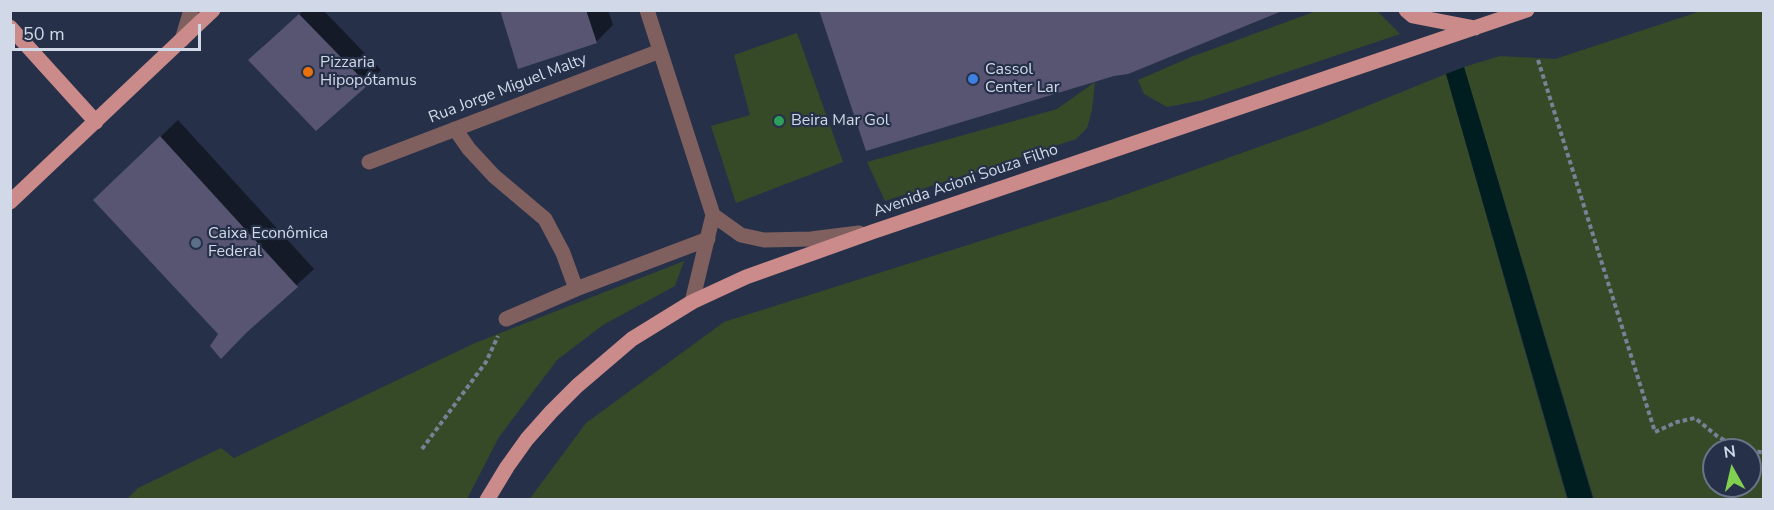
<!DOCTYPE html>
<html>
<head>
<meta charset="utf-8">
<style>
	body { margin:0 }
	#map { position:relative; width:1774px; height:510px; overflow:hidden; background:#263149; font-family:"Nunito Sans",sans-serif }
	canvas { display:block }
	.frame { position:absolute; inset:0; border:12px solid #d1d8e7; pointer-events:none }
	.north { position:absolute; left:1702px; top:438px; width:60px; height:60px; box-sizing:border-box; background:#263149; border:2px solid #6a7488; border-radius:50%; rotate:352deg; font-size:16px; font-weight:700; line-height:24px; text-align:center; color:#d1d8e7 }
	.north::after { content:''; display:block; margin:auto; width:21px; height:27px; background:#82d04f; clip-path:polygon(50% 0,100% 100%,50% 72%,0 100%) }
	.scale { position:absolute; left:12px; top:24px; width:189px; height:27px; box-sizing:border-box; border:3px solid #d1d8e7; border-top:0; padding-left:8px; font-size:18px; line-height:21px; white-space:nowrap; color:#d1d8e7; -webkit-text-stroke:4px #263149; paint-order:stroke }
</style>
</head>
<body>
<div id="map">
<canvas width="1774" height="510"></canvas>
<div class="frame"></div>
<div class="north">N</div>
<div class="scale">50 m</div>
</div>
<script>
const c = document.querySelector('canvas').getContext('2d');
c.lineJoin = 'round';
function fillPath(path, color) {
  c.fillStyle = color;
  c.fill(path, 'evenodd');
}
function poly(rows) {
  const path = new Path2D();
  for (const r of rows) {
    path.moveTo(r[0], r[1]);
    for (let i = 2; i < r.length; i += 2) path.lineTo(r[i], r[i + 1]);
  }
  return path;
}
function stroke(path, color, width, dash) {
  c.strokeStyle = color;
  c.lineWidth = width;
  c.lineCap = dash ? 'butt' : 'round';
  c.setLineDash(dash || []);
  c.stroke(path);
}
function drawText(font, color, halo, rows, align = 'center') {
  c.font = font + ' "Nunito Sans",sans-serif';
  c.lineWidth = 4.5;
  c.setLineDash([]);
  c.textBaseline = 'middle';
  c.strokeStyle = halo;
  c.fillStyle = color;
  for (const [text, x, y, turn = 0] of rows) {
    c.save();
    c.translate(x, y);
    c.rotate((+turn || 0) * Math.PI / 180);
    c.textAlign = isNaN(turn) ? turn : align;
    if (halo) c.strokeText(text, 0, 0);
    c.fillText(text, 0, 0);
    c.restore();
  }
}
const green = poly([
	[1319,10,1377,11,1400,34,1203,100,1167,107,1144,94,1138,80,1191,57],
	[1701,11,1763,11,1763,499,1594,499,1464,67,1500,56,1555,59],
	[1714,450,1750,450,1750,486,1714,486],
	[797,33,843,162,736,203,711,126,750,115,734,55],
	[1446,74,1567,499,529,500,586,423,724,322,1110,200,1320,125],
	[1095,82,1092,110,1087,128,1076,139,885,201,867,162,1057,109],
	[684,261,675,286,603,325,557,360,499,437,467,499,127,499,138,488,221,448,234,458,475,343]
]);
const water = poly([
	[1464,67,1587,479,1593,499,1568,499,1446,74]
]);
const shadow = poly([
	[304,10,323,10,381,70,316,129,263,46],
	[502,10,608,10,613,25,596,42],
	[178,120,314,269,251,327,220,334,112,183]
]);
const building = poly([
	[500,10,586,10,597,43,518,69],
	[819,10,1282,10,1282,11,1128,74,1114,76,866,151],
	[299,14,368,85,316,131,248,60],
	[160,136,298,287,246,333,221,359,210,346,218,334,93,200]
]);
const path = poly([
	[1538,60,1655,432,1677,422,1695,418,1717,436,1738,448,1749,450],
	[422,449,486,362,498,336],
	[1750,450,1764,453]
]);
const minor = poly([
	[647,10,713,215,692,302],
	[182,40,191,10],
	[455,129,469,149,494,176,545,219,563,253,576,289],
	[369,162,660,51],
	[713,215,741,235,764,240,811,239,859,233],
	[506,319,576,289,708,239]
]);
const major = poly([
	[1406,10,1413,16,1475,28],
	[10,27,96,122],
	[10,202,213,10],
	[487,500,507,467,527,439,551,412,577,386,632,339,692,302,746,277,872,232,1527,10]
]);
const markers = [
	[308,72,6,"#e8710a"],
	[973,79,6,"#3f7fe0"],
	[779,121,6,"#2e9e5b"],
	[196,243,6,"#5c6f8a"]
];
const poiNames = [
	["Pizzaria",320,63],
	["Hipopótamus",320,81],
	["Cassol",985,70],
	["Center Lar",985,88],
	["Beira Mar Gol",791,121],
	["Caixa Econômica",208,234],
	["Federal",208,252]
];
const streetNames = [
	["Rua Jorge Miguel Malty",508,89,-21],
	["Avenida Acioni Souza Filho",966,181,-19]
];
fillPath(green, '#364a27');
fillPath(water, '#001e1f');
fillPath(shadow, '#0007');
fillPath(building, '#585572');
stroke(path, '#788195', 4, [4.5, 3]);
stroke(minor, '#805f5f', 15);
stroke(major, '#cc8b8b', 15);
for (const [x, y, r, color] of markers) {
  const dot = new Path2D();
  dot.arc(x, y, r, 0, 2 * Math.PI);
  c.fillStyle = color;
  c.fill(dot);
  stroke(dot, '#263149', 2);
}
drawText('16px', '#d1d8e7', '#263149', poiNames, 'left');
drawText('16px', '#d1d8e7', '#263149', streetNames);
</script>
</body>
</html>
